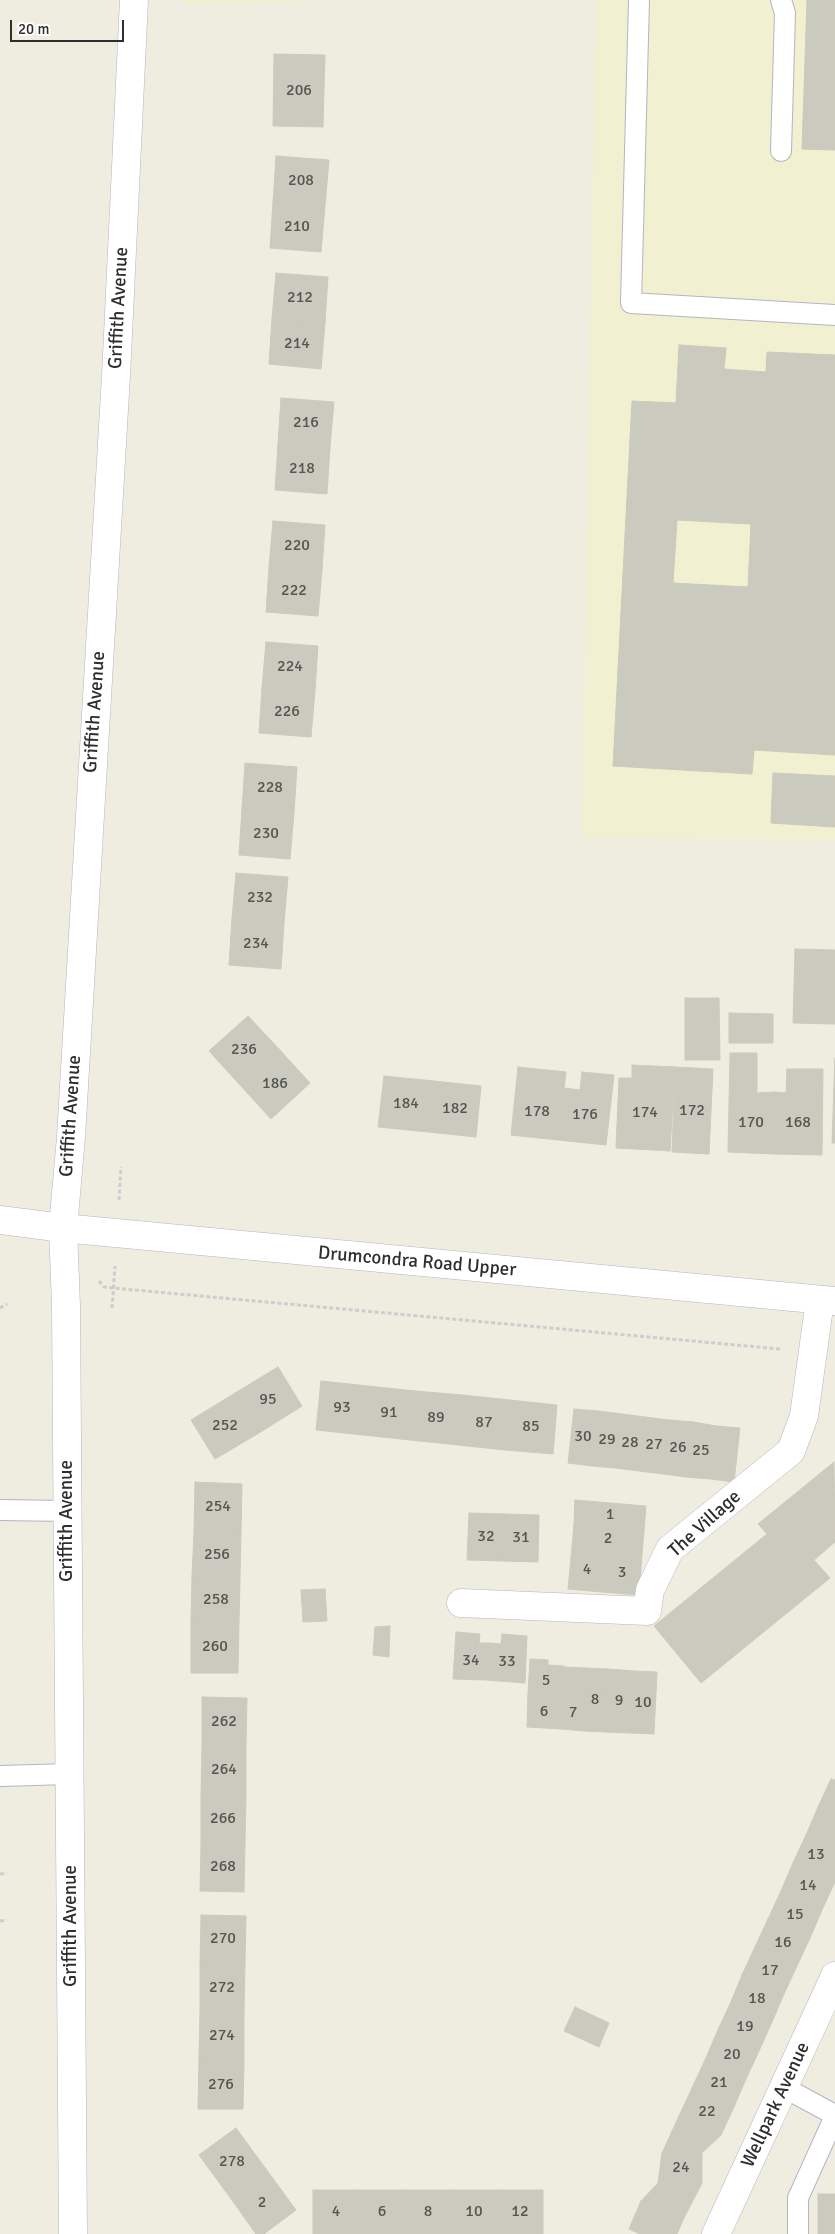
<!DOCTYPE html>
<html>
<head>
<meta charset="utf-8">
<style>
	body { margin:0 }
	#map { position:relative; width:835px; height:2234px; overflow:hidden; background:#efede0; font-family:Signika,sans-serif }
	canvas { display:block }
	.scale { position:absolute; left:10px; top:20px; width:114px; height:22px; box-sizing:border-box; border:2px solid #2e2e2e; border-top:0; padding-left:6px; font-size:15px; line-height:18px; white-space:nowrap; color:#2e2e2e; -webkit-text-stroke:4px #fff; paint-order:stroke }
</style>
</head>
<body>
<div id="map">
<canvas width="835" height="2234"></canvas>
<div class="scale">20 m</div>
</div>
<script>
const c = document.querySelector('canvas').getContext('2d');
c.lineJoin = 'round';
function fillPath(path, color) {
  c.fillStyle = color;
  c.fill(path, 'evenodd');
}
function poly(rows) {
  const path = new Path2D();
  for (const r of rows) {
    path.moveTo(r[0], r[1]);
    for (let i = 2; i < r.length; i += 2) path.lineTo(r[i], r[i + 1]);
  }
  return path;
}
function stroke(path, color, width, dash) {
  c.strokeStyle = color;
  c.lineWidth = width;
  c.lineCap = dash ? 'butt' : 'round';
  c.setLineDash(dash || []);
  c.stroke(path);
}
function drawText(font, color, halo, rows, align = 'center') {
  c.font = font + ' Signika,sans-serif';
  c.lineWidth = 4.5;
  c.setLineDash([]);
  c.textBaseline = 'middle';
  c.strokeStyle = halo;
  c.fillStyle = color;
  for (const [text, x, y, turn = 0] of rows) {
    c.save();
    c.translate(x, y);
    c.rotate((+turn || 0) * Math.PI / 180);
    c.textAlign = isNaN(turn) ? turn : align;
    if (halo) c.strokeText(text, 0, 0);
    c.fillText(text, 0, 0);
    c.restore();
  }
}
const education = poly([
	[183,0,335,0,183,4],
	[596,0,835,0,835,840,582,838]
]);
const building = poly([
	[807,0,835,0,835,150,802,149,807,0],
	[274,54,325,55,323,127,273,126,274,54],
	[276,156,329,160,325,206,273,202,276,156],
	[273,202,325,206,321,252,270,248,273,202],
	[276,273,328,277,325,323,272,319,276,273],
	[272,319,325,323,321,369,269,364,272,319],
	[679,345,726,348,724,369,766,372,767,352,835,355,835,755,754,750,752,774,613,766,632,401,676,403,679,345],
	[677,520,751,524,748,587,673,583,677,520],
	[281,398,334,402,330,448,278,444,281,398],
	[278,444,330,448,327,494,275,490,278,444],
	[273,521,325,525,322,570,269,567,273,521],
	[269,567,322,570,318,616,266,612,269,567],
	[266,642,318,646,315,691,262,688,266,642],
	[262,688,315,691,311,737,259,733,262,688],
	[245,763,297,767,294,813,242,809,245,763],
	[773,773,835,776,835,827,771,823,773,773],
	[242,809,294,813,290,859,239,855,242,809],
	[236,873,288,877,284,923,232,919,236,873],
	[232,919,284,923,281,969,229,965,232,919],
	[795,949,835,950,835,1024,793,1023,795,949],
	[685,998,719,998,720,1060,685,1060,685,998],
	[729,1013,773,1014,773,1043,729,1043,729,1013],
	[248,1016,279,1049,240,1085,209,1051,248,1016],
	[279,1049,310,1083,271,1119,240,1085,279,1049],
	[730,1053,757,1053,757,1093,774,1092,774,1154,728,1152,730,1053],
	[835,1058,835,1143,832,1143,835,1058],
	[632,1065,675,1067,670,1151,616,1148,619,1078,632,1078,632,1065],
	[518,1067,566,1072,558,1140,511,1135,518,1067],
	[675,1067,713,1069,709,1154,672,1152,675,1067],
	[787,1069,823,1069,822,1155,774,1154,774,1092,786,1093,787,1069],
	[582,1072,614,1075,606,1145,558,1140,564,1088,580,1090,582,1072],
	[384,1076,434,1081,428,1132,378,1127,384,1076],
	[434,1081,481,1086,476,1137,428,1132,434,1081],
	[278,1367,302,1406,259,1433,235,1393,278,1367],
	[321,1381,368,1386,363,1435,316,1430,321,1381],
	[368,1386,415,1391,410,1440,363,1435,368,1386],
	[415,1391,463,1395,458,1445,410,1440,415,1391],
	[235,1393,259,1433,215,1459,191,1420,235,1393],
	[463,1395,510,1400,505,1450,458,1445,463,1395],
	[510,1400,557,1405,553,1454,505,1450,510,1400],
	[574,1409,598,1411,592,1466,568,1463,574,1409],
	[598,1411,622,1414,615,1468,592,1466,598,1411],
	[622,1414,645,1417,639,1471,615,1468,622,1414],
	[645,1417,669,1420,663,1474,639,1471,645,1417],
	[669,1420,693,1422,686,1477,663,1474,669,1420],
	[693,1422,716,1426,710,1479,686,1477,693,1422],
	[716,1426,740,1428,734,1482,710,1479,716,1426],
	[834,1462,835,1542,814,1560,830,1578,701,1683,654,1626,767,1534,758,1524,834,1462],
	[195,1482,242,1484,241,1532,194,1531,195,1482],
	[575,1500,646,1506,644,1531,574,1524,575,1500],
	[469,1513,504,1514,503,1561,467,1560,469,1513],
	[504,1514,539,1515,538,1562,503,1561,504,1514],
	[574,1524,644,1531,642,1554,572,1547,574,1524],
	[194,1531,241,1532,240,1578,192,1577,194,1531],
	[572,1547,606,1551,602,1592,568,1589,572,1547],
	[606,1551,642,1554,639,1595,602,1592,606,1551],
	[192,1577,240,1578,239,1622,191,1621,192,1577],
	[325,1589,327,1621,303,1622,301,1590,325,1589],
	[191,1621,239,1622,238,1673,191,1673,191,1621],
	[390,1626,389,1657,373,1655,375,1627,390,1626],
	[456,1632,480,1634,479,1643,490,1643,486,1680,453,1679,456,1632],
	[502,1634,527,1636,525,1683,486,1680,490,1643,501,1644,502,1634],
	[530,1659,548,1660,548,1665,564,1666,562,1696,528,1694,530,1659],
	[564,1667,586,1668,583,1731,561,1729,564,1667],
	[586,1668,608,1669,605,1732,583,1731,586,1668],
	[608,1669,633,1671,630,1733,605,1732,608,1669],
	[633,1671,657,1672,654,1734,630,1733,633,1671],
	[528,1694,562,1696,561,1729,527,1727,528,1694],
	[202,1697,247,1698,246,1746,202,1746,202,1697],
	[202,1746,246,1746,246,1795,201,1794,202,1746],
	[831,1779,835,1780,835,1814,818,1807,831,1779],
	[201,1794,246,1795,245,1843,201,1843,201,1794],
	[818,1807,835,1814,835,1848,806,1835,818,1807],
	[806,1835,835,1848,835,1882,793,1863,806,1835],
	[201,1843,245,1843,244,1892,200,1891,201,1843],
	[793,1863,835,1882,822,1910,781,1891,793,1863],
	[781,1891,822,1910,810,1938,768,1919,781,1891],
	[201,1915,246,1916,245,1964,200,1963,201,1915],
	[768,1919,810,1938,797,1966,755,1947,768,1919],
	[755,1947,797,1966,784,1994,742,1975,755,1947],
	[200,1963,245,1964,244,2012,200,2012,200,1963],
	[742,1975,784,1994,772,2022,730,2004,742,1975],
	[730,2004,772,2022,759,2051,717,2032,730,2004],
	[575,2007,609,2023,599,2047,564,2031,575,2007],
	[200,2012,244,2012,244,2061,199,2060,200,2012],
	[717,2032,759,2051,746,2079,705,2060,717,2032],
	[199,2060,244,2061,243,2109,198,2109,199,2060],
	[705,2060,746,2079,734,2107,692,2088,705,2060],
	[692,2088,734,2107,721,2135,679,2116,692,2088],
	[679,2116,721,2135,702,2153,662,2153,679,2116],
	[236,2128,266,2169,229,2196,199,2155,236,2128],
	[662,2153,702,2153,702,2183,658,2183,662,2153],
	[266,2169,296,2210,264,2234,256,2234,229,2196,266,2169],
	[658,2183,702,2183,683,2220,641,2201,658,2183],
	[313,2190,359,2190,359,2234,313,2234,313,2190],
	[359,2190,405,2190,405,2234,359,2234,359,2190],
	[405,2190,451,2190,451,2234,405,2234,405,2190],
	[451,2190,497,2190,497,2234,451,2234,451,2190],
	[497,2190,543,2190,543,2234,497,2234,497,2190],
	[818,2194,835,2194,835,2234,818,2234,818,2194],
	[641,2201,683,2220,677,2234,640,2234,629,2229,641,2201]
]);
const path = poly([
	[119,1200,121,1167],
	[99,1281,104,1287,124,1289,780,1349],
	[0,1308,7,1304],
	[112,1308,115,1266],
	[0,1874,7,1873],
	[0,1921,7,1920]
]);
const lane = poly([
	[639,0,631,303,835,315],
	[781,0,785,13,781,151],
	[0,1510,67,1511],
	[0,1776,69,1774],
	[785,2088,835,2115],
	[798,2234,798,2198,835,2116]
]);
const street = poly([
	[461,1603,647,1611,650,1590,670,1549,791,1451,804,1416,820,1300],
	[716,2234,835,1976]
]);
const secondary = poly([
	[0,1220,63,1228,835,1301],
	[73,2234,66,1306,63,1228,71,1137,116,376,134,0]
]);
const numberNames = [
	["206",299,91],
	["208",301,181],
	["210",297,227],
	["212",300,298],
	["214",297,344],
	["216",306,423],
	["218",302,469],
	["220",297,546],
	["222",294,591],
	["224",290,667],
	["226",287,712],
	["228",270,788],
	["230",266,834],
	["232",260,898],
	["234",256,944],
	["236",244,1050],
	["186",275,1084],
	["184",406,1104],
	["182",455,1109],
	["172",692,1111],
	["178",537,1112],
	["174",645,1113],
	["176",585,1115],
	["170",751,1123],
	["168",798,1123],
	["95",268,1400],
	["93",342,1408],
	["91",389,1413],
	["89",436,1418],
	["87",484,1423],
	["252",225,1426],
	["85",531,1427],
	["30",583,1437],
	["29",607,1440],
	["28",630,1443],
	["27",654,1445],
	["26",678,1448],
	["25",701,1451],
	["254",218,1507],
	["1",610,1515],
	["32",486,1537],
	["31",521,1538],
	["2",608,1539],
	["256",217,1555],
	["4",587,1570],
	["3",622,1573],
	["258",216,1600],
	["260",215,1647],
	["34",471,1661],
	["33",507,1662],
	["5",546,1681],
	["8",595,1700],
	["9",619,1701],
	["10",643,1703],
	["6",544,1712],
	["7",573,1713],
	["262",224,1722],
	["264",224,1770],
	["266",223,1819],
	["13",816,1855],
	["268",223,1867],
	["14",808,1886],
	["15",795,1915],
	["270",223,1939],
	["16",783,1943],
	["17",770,1971],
	["272",222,1988],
	["18",757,1999],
	["19",745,2027],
	["274",222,2036],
	["20",732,2055],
	["21",719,2083],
	["276",221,2085],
	["22",707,2112],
	["278",232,2162],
	["24",681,2168],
	["2",262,2203],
	["4",336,2212],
	["6",382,2212],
	["8",428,2212],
	["10",474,2212],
	["12",520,2212]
];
const streetNames = [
	["Griffith Avenue",119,308,-87],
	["Griffith Avenue",95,712,-86],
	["Griffith Avenue",71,1116,-86],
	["Drumcondra Road Upper",417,1262,5],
	["Griffith Avenue",67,1521,-90],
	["The Village",705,1524,-42],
	["Griffith Avenue",71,1926,-90],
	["Wellpark Avenue",776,2105,-65]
];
fillPath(education, '#f1f0d0');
fillPath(building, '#cbcabe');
stroke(building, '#cccab9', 1);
stroke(lane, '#b5b4c1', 22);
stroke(street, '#b5b4c1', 29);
stroke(secondary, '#b5b4c1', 29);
stroke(path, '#cdcdcd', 3, [4, 2.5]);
stroke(lane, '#fff', 20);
stroke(street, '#fff', 28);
stroke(secondary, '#fff', 28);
drawText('16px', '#555552', null, numberNames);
drawText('19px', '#2e2e2e', '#fff', streetNames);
</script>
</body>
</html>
